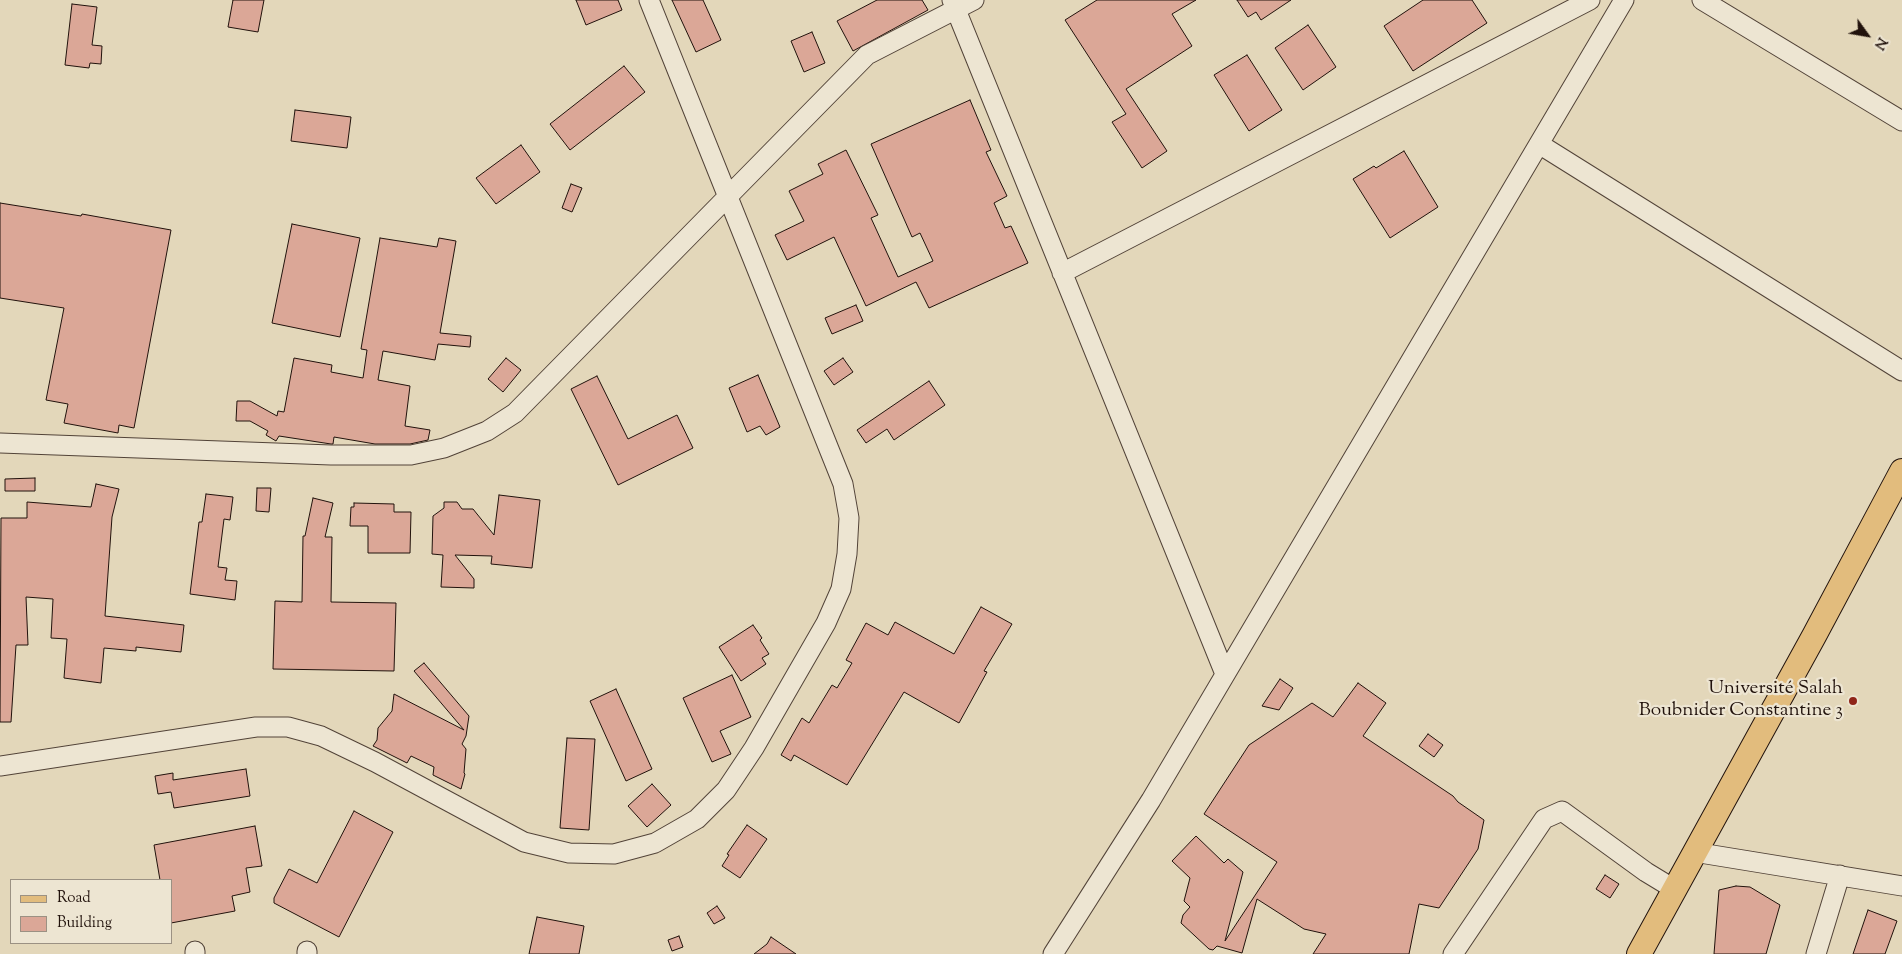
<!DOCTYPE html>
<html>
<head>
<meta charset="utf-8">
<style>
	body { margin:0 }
	#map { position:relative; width:1902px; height:954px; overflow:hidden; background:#e3d7ba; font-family:"Sorts Mill Goudy",serif }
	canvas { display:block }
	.legend { position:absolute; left:10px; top:879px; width:162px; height:65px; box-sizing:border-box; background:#ede5d2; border:1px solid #9b9183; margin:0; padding:6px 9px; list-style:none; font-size:15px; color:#21120c }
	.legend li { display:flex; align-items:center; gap:10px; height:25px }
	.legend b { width:25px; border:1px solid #9b9183 }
	.north { position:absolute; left:1842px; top:10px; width:50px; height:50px; -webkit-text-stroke:4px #ede5d2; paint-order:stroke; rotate:122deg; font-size:14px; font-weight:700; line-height:20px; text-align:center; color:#21120c }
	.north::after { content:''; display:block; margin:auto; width:18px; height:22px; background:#21120c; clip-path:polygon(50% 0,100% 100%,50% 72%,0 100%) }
</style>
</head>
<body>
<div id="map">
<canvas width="1902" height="954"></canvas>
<ul class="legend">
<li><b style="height:6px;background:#e2bc7d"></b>Road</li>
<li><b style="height:14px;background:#dba797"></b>Building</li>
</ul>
<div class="north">N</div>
</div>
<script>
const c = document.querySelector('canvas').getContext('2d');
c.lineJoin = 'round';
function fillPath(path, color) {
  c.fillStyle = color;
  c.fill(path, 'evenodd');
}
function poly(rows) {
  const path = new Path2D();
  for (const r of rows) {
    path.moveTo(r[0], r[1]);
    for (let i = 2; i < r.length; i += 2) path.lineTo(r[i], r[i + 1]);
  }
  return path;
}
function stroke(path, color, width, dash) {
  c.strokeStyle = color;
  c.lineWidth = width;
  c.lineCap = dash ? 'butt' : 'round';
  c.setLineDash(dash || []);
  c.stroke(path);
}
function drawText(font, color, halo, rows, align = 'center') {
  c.font = font + ' "Sorts Mill Goudy",serif';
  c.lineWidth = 4.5;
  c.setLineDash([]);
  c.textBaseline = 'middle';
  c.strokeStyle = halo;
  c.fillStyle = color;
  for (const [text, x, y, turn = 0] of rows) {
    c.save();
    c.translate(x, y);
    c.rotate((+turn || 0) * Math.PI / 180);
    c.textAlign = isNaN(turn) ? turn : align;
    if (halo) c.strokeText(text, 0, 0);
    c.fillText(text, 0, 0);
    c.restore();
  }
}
const building = poly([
	[233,0,264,0,258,32,228,27,233,0],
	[576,0,618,0,622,10,586,25,576,0],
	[672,0,703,0,721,40,696,52,672,0],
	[877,0,922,0,928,10,853,51,837,21,877,0],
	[1097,0,1196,0,1172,14,1192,46,1126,89,1167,151,1142,168,1112,122,1126,114,1065,20,1097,0],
	[1237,0,1291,0,1261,20,1256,12,1248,17,1237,0],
	[1423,0,1472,0,1487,23,1413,71,1384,26,1423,0],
	[72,4,97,7,92,45,102,46,101,64,90,63,89,68,65,65,72,4],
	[1308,25,1336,67,1303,90,1275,48,1308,25],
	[812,32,825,63,804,72,791,41,812,32],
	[1247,55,1282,110,1249,131,1214,75,1247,55],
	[624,66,645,92,570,150,550,124,624,66],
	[970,100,991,150,986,152,1007,196,994,203,1005,228,1011,226,1028,263,929,308,916,282,866,306,834,237,787,260,775,235,804,221,789,191,823,174,818,164,846,150,878,215,871,218,898,277,933,261,920,233,912,237,871,144,970,100],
	[295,110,351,117,347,148,291,141,295,110],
	[521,145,540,172,496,204,476,178,521,145],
	[1404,151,1438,207,1390,238,1353,179,1374,166,1376,168,1404,151],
	[571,184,582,188,572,212,562,208,571,184],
	[0,203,81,216,82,214,171,230,134,428,119,425,118,433,64,423,68,404,46,400,64,308,0,298,0,203],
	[292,224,360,238,340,337,272,323,292,224],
	[380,238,437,247,439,238,456,241,440,333,471,336,470,347,438,344,435,360,383,351,378,380,410,386,405,426,430,430,428,440,410,444,375,444,334,437,333,444,331,444,279,436,276,441,266,435,268,431,250,421,236,421,237,401,250,401,277,416,278,411,284,412,294,358,332,365,331,372,363,378,367,350,361,349,380,238],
	[856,305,863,321,832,334,825,318,856,305],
	[506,358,521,370,503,392,488,379,506,358],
	[843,358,853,372,834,385,824,371,843,358],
	[758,375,780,427,766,435,760,426,747,432,729,388,758,375],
	[597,376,628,439,677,415,693,448,618,485,571,389,597,376],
	[929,381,945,405,894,440,887,429,866,443,857,430,929,381],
	[35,478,35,491,5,491,5,479,35,478],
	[96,484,119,489,112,517,105,616,184,625,181,652,136,647,136,651,104,648,101,683,64,678,67,639,51,638,53,599,26,597,28,645,16,645,11,722,0,722,1,518,27,518,27,502,91,507,96,484],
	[257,488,271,488,269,512,256,511,257,488],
	[206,494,233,497,230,520,224,519,218,567,227,568,225,580,237,581,235,600,190,594,199,522,202,522,206,494],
	[499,495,540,500,532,568,491,564,492,556,455,555,474,579,474,588,441,587,443,555,432,554,433,516,444,508,444,502,457,502,462,509,473,509,494,535,499,495],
	[313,498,333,503,325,537,332,537,331,602,396,603,394,671,273,669,275,601,302,602,303,536,305,536,313,498],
	[354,503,394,504,394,512,411,512,410,553,368,553,368,526,350,526,351,507,354,507,354,503],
	[981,607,1012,624,984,671,987,672,959,723,904,692,847,785,794,755,791,761,781,755,802,718,809,723,832,685,837,688,852,663,846,660,866,623,888,635,895,622,954,654,981,607],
	[753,625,762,638,760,640,769,654,762,658,766,664,741,681,719,647,753,625],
	[424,663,469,716,466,736,462,744,466,749,464,773,465,774,461,789,433,775,434,767,411,756,407,763,373,746,377,740,378,728,392,711,394,694,464,730,414,671,424,663],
	[732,675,751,717,720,731,731,754,712,762,683,698,732,675],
	[1280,679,1293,688,1279,710,1262,706,1280,679],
	[1358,683,1386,703,1363,736,1453,796,1458,802,1484,820,1478,849,1439,908,1419,904,1409,954,1313,954,1326,934,1304,929,1257,899,1242,953,1217,946,1213,950,1209,949,1181,923,1183,915,1190,907,1184,901,1190,878,1172,861,1196,836,1224,863,1228,859,1243,872,1225,941,1277,862,1204,814,1249,745,1312,703,1333,717,1358,683],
	[616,689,652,769,626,781,590,701,616,689],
	[1428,734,1443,745,1434,757,1419,746,1428,734],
	[567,738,595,739,589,830,560,828,567,738],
	[246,769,250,796,174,808,171,792,158,794,155,776,173,773,173,780,246,769],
	[652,784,671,805,647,827,628,806,652,784],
	[354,811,393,832,339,937,274,903,274,898,289,869,317,883,354,811],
	[747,825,767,839,740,878,722,866,729,855,727,854,747,825],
	[255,826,262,866,246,868,250,892,232,896,235,911,171,923,171,880,160,880,154,845,255,826],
	[1605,875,1619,884,1610,898,1596,889,1605,875],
	[1736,886,1750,887,1780,905,1766,954,1714,954,1719,890,1736,886],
	[717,906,725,918,714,924,707,913,717,906],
	[1868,910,1897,921,1885,954,1853,954,1868,910],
	[537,917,584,926,579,954,529,954,537,917],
	[679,936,683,947,672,951,668,940,679,936],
	[771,937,796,954,754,954,767,944,771,937]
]);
const minor = poly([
	[952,0,1225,674],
	[1702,0,1902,121],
	[1539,144,1902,371],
	[1062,273,1590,0],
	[0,443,331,455,411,455,444,448,487,431,515,413,867,55,974,0],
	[0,766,256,727,288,727,321,736,375,762,524,842,569,853,614,854,655,843,697,819,726,790,754,748,826,623,841,589,847,554,849,518,843,484,649,0],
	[1694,852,1902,886],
	[195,954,195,951],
	[307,954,307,951],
	[1053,954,1151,800,1624,0],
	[1453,954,1544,819,1562,811,1646,872,1674,889],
	[1816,954,1840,875]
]);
const major = poly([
	[1639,954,1814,636,1902,471]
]);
const markers = [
	[1853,701,5,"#8f2418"]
];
const poiNames = [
	["Université Salah",1843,690],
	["Boubnider Constantine 3",1843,712]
];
fillPath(building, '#dba797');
stroke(building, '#21120c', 1);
stroke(minor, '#524338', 21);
stroke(major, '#21120c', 26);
stroke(minor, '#ede5d2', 19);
stroke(major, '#e2bc7d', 24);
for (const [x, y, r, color] of markers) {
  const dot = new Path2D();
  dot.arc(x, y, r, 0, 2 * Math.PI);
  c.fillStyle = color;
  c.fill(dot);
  stroke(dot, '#ede5d2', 2);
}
drawText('19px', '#21120c', '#ede5d2', poiNames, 'right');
</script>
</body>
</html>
